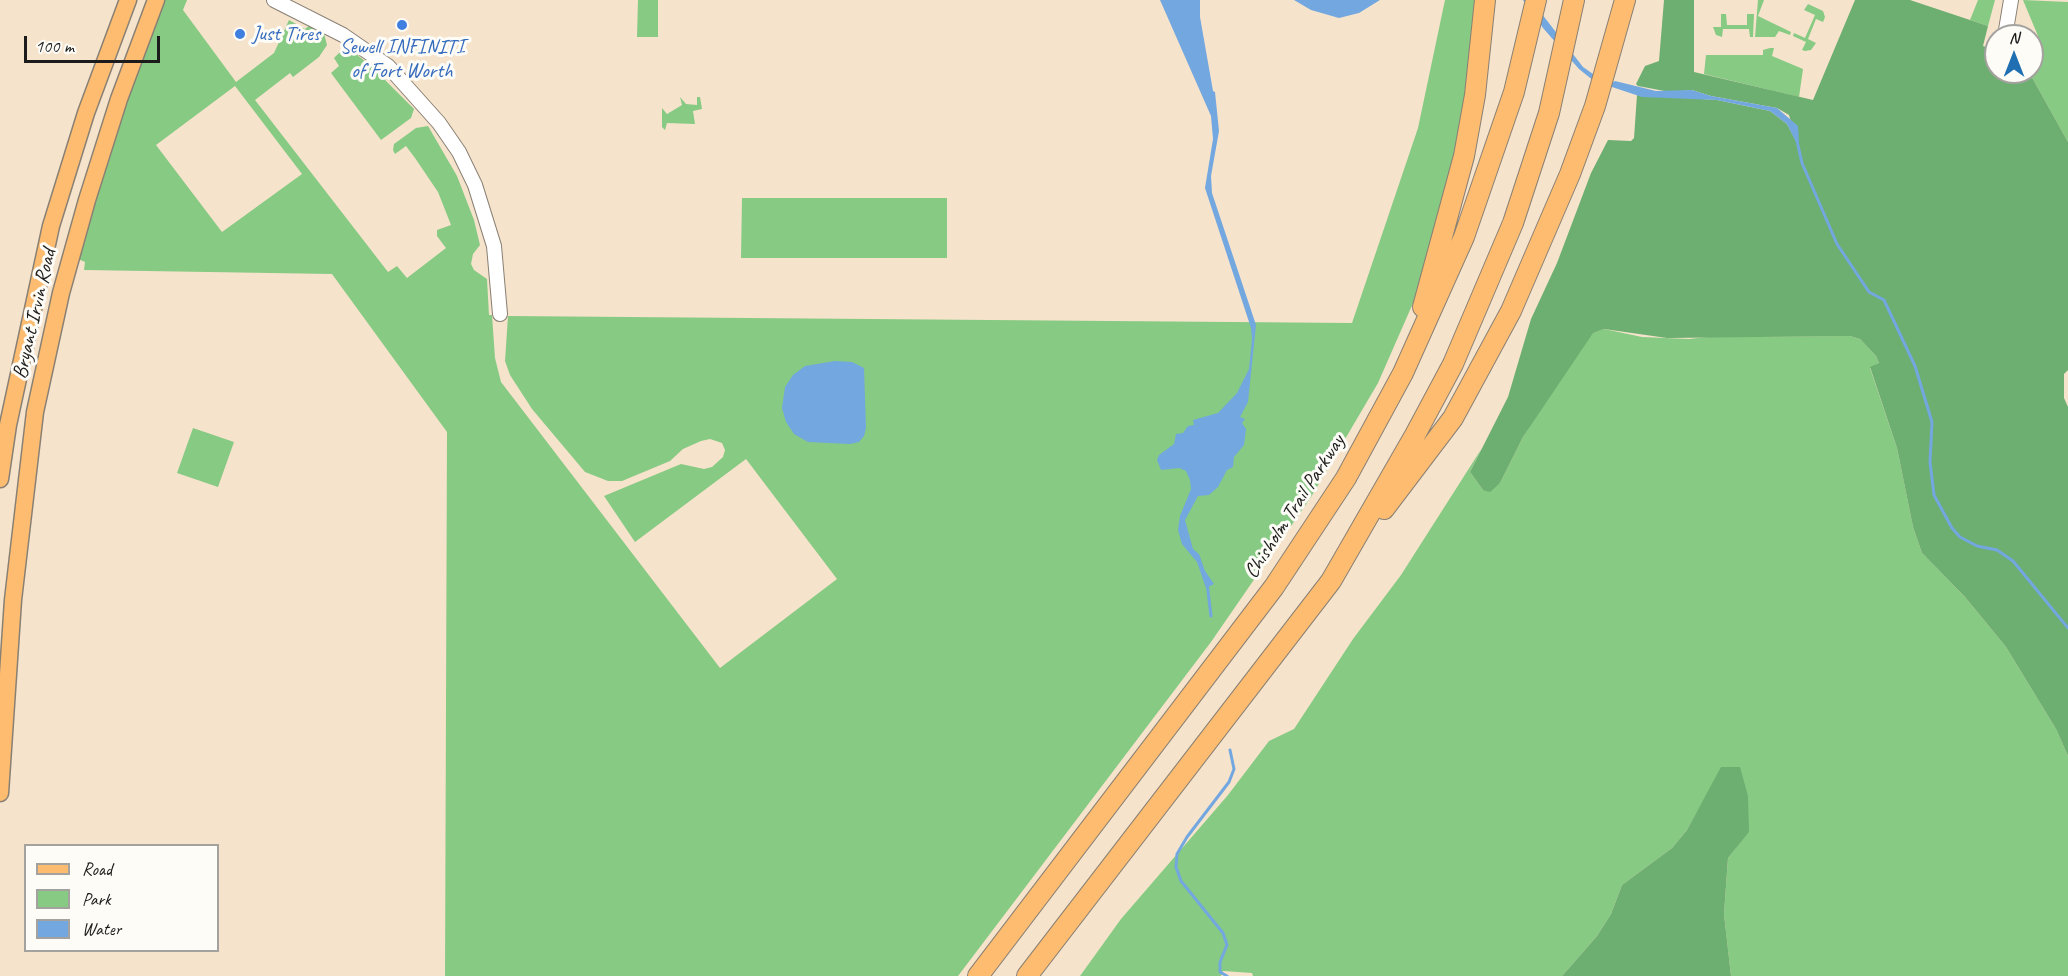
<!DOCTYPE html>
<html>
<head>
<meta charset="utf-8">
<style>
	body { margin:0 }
	#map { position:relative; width:2068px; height:976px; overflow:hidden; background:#f6e3cc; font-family:Caveat,sans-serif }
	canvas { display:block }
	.legend { position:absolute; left:24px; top:844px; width:195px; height:108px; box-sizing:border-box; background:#fdfcf7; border:2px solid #a3a29f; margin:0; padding:8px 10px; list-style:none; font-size:18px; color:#1c1c1c }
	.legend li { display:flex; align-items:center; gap:12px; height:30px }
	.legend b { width:30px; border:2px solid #a3a29f }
	.north { position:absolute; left:1984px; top:24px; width:60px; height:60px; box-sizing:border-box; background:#fdfcf7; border:2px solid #a3a29f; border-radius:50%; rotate:0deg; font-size:16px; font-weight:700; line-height:24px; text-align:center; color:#1c1c1c }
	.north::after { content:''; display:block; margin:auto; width:21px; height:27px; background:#1f6fb2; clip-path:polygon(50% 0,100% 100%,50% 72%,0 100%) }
	.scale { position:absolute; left:24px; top:36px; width:136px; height:27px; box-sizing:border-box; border:3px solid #1c1c1c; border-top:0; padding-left:8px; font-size:18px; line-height:21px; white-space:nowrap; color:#1c1c1c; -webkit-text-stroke:4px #fdfcf7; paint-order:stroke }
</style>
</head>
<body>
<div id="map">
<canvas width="2068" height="976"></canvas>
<ul class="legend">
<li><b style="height:8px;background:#fdbc70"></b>Road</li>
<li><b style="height:16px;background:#87ca83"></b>Park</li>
<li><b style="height:16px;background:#73a7df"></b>Water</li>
</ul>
<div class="north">N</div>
<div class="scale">100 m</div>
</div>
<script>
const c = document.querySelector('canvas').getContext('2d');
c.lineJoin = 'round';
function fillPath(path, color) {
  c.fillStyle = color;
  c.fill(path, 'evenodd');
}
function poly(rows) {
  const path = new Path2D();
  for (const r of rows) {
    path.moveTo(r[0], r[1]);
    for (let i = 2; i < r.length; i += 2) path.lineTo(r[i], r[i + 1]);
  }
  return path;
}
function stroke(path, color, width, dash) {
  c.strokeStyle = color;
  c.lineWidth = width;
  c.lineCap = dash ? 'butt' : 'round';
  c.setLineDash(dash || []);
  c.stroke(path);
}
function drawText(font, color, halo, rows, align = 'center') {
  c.font = font + ' Caveat,sans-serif';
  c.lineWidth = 6;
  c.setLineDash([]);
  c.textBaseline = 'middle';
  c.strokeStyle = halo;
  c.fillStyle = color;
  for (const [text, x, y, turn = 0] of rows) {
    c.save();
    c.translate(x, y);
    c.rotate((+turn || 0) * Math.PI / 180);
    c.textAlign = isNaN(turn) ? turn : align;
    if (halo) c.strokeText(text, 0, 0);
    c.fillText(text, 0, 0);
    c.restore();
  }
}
const green = poly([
	[164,0,187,0,183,10,236,82,274,53,289,20,305,29,310,25,324,33,327,45,319,57,293,77,290,73,255,100,388,272,397,266,407,278,446,248,437,236,437,230,451,225,438,192,415,158,406,146,395,154,393,150,394,144,416,128,428,126,457,176,474,220,480,245,473,254,471,264,474,270,487,279,489,315,492,315,495,358,501,382,720,668,837,579,746,459,635,542,604,496,681,464,704,469,712,467,723,457,725,450,722,443,710,439,701,441,683,449,670,461,622,481,608,481,585,472,532,409,510,375,505,361,508,316,1352,323,1418,128,1445,0,1478,0,1462,135,1417,294,1378,383,1311,497,1211,642,958,976,445,976,447,432,332,274,84,270,85,262,78,259,96,193,141,57],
	[235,86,302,174,222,232,156,145],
	[638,0,658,0,658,37,637,37],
	[1758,0,1764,0,1758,16,1791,32,1790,35,1779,31,1775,37,1755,37],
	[1978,0,1995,0,1988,26,1970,20],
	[2023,0,2068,2,2068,142,2029,72,2032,72,2032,46,2038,36],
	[1808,4,1823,11,1825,17,1823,22,1816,19,1808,39,1816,43,1811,50,1805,51,1802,50,1806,42,1793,36,1794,33,1805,38,1815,15,1804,10],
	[1721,14,1726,14,1727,25,1747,25,1747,14,1754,14,1753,37,1750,37,1749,29,1723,29,1722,37,1716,35,1713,27,1721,27],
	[1770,48,1774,48,1772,56,1803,69,1799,97,1704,74,1706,55,1763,55,1763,50],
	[342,50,351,50,371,66,414,109,411,118,381,140,331,73,339,66,334,58],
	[680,97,686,104,697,105,697,97,700,97,702,109,693,111,695,124,667,123,665,130,662,127,662,108,667,114,682,105],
	[742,198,947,198,947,258,741,258],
	[1604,329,1642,337,1689,339,1708,337,1850,336,1860,339,1876,356,1879,363,1870,368,1897,448,1913,527,1922,553,1965,597,2006,647,2056,729,2068,756,2068,976,1731,976,1724,914,1728,858,1749,831,1701,805,1687,830,1672,848,1622,885,1611,914,1597,936,1562,976,1253,976,1252,973,1223,971,1221,976,1080,976,1121,919,1228,795,1269,741,1294,729,1353,639,1401,575,1482,448,1470,472,1483,490,1500,483,1523,437,1559,380,1592,333],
	[193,428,234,442,218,487,177,473]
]);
const forest = poly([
	[1664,0,1694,0,1694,72,1813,100,1855,0,1910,0,1988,26,1983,46,1996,50,1996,72,2029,72,2068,142,2068,370,2064,374,2064,398,2068,407,2068,756,2056,729,2006,647,1965,597,1922,553,1913,527,1897,448,1870,367,1879,363,1876,356,1860,339,1850,336,1667,338,1604,329,1593,333,1523,437,1500,483,1490,492,1483,490,1470,472,1508,397,1531,319,1557,263,1591,173,1608,140,1631,141,1634,138,1637,95,1717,100,1770,111,1787,124,1797,143,1789,115,1777,108,1711,96,1692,90,1670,92,1638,86,1636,84,1645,66,1659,61],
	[1721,767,1740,767,1748,796,1749,832,1728,858,1724,914,1731,976,1562,976,1597,936,1611,914,1622,885,1672,848,1687,830]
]);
const water = poly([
	[1160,0,1200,0,1200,17,1213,91,1215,92,1219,131,1211,176,1212,193,1256,325,1248,402,1240,417,1245,419,1242,423,1246,429,1244,445,1234,457,1233,467,1227,470,1218,487,1209,495,1198,496,1185,520,1193,549,1199,554,1205,571,1214,584,1206,588,1197,562,1182,544,1178,530,1180,516,1191,489,1190,480,1186,471,1179,468,1161,470,1157,460,1159,455,1174,444,1176,434,1183,433,1188,426,1194,425,1193,420,1218,413,1237,393,1249,369,1252,339,1251,328,1205,188,1213,139,1211,116],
	[1294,0,1380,0,1359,13,1339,18,1311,10],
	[1523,0,1531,0,1583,67,1593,74,1612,83,1615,81,1656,91,1692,90,1711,96,1777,108,1798,126,1799,142,1796,142,1787,124,1770,111,1717,100,1642,97,1594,81,1579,69,1543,28],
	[835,361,852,362,864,368,866,428,864,436,859,442,850,444,808,442,794,434,786,422,782,408,785,387,793,375,805,366]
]);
const stream = poly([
	[1797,141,1802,163,1837,244,1869,292,1884,300,1915,366,1932,422,1930,462,1934,495,1952,528,1960,537,1977,546,1997,550,2013,561,2068,628],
	[1207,583,1211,616],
	[1227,976,1220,972,1220,962,1227,945,1223,933,1181,881,1176,867,1177,854,1187,837,1229,782,1234,769,1230,750]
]);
const minor = poly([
	[274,0,343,35,388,66,439,123,459,152,475,185,494,246,500,314],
	[2006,30,2011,0]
]);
const major = poly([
	[0,479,8,425,51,226,86,113,128,0],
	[0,793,13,600,35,412,61,293,87,200,119,99,156,0]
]);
const highway = poly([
	[1423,307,1464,156,1475,95,1485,0],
	[1384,509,1453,418,1511,311,1570,174,1595,106,1625,0],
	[978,976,1274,587,1346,478,1403,373,1464,237,1514,92,1536,0],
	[1027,976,1331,581,1415,435,1453,364,1513,223,1549,113,1574,0]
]);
const markers = [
	[402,25,6,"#3f7fe0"],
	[240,34,6,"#3f7fe0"]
];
const shopNames = [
	["Just Tires",252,34],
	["Sewell INFINITI",402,47,"center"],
	["of Fort Worth",402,71,"center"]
];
const streetNames = [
	["Bryant Irvin Road",35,314,-77],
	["Chisholm Trail Parkway",1295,507,-57]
];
fillPath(green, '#87ca83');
fillPath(forest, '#6dae71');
fillPath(water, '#73a7df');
stroke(stream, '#73a7df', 3);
stroke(minor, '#898074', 16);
stroke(major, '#898074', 19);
stroke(highway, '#898074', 22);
stroke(minor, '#fff', 14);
stroke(major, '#fdbc70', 16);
stroke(highway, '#fdbc70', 20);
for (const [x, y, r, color] of markers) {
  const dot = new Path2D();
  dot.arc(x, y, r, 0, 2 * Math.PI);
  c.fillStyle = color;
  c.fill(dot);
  stroke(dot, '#fdfcf7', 2);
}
drawText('21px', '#366cbe', '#fdfcf7', shopNames, 'left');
drawText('21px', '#1c1c1c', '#fdfcf7', streetNames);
</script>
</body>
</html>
